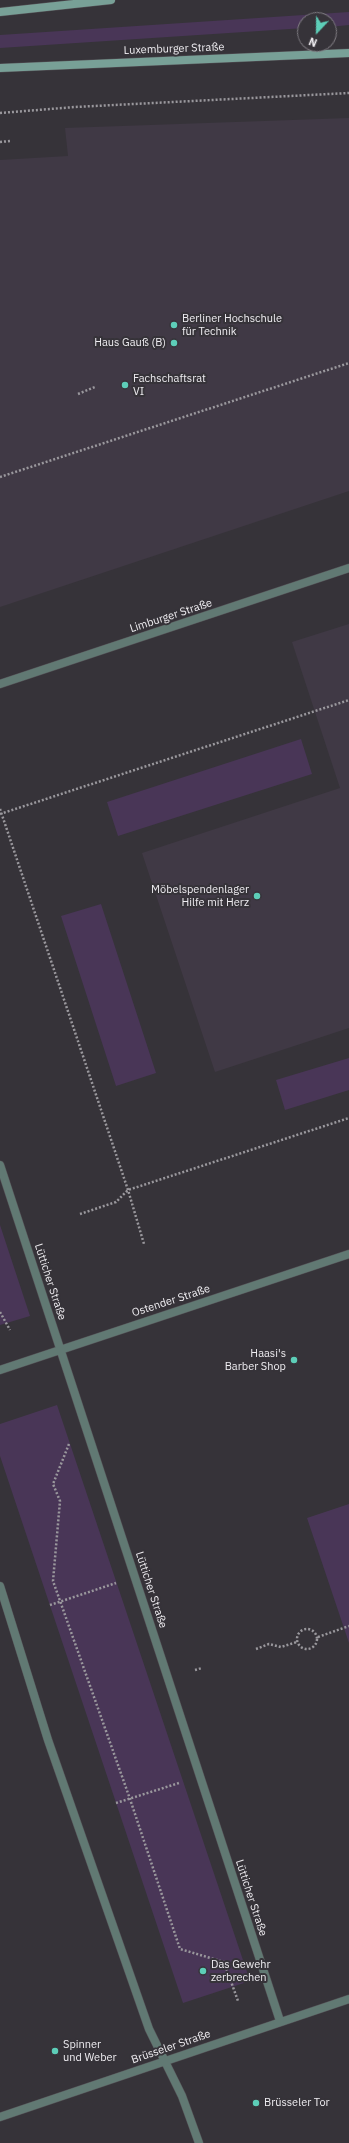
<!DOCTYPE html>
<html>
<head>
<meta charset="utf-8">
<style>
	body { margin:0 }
	#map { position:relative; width:349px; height:2143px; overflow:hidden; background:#363339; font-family:"IBM Plex Sans",sans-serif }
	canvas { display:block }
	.north { position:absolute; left:297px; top:12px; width:40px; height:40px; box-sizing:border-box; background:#363339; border:1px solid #807d83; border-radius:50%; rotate:202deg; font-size:11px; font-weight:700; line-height:16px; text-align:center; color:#efedf1 }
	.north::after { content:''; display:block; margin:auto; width:14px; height:18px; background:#5dceb8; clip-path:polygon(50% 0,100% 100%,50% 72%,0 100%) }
</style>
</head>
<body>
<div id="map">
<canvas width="349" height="2143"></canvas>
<div class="north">N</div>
</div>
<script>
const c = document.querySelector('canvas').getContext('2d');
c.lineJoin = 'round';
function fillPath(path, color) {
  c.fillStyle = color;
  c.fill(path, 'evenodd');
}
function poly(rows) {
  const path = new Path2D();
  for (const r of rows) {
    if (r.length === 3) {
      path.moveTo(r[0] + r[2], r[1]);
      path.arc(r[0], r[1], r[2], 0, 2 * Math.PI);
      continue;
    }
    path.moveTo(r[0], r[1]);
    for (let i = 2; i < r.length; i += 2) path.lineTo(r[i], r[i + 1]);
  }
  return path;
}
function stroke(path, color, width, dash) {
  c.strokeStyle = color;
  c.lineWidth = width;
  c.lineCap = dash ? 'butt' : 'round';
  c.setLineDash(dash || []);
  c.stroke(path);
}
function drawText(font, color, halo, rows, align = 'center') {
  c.font = font + ' "IBM Plex Sans",sans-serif';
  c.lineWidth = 4;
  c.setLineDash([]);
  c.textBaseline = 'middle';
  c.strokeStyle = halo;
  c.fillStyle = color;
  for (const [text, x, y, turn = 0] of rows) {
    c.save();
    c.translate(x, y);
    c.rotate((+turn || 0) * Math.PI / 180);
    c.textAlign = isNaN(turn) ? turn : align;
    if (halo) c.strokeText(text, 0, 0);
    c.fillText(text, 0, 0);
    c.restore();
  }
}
const built = poly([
	[349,118,349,491,0,607,0,160,68,156,65,128],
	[349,624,349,1028,215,1072,142,853,340,788,292,642]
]);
const green = poly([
	[349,12,349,25,329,27,329,20,305,20,305,28,0,48,0,35],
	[301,739,312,774,118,836,107,802],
	[101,904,156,1073,116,1086,61,916],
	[349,1058,349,1090,285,1110,276,1080],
	[0,1225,30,1316,0,1325],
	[57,1405,250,1981,183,2003,0,1456,0,1424],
	[349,1504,349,1643,307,1518]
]);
const path = poly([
	[0,113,75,107,349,93],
	[0,142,10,141],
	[78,394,95,387],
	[0,477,349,363],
	[0,809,128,1190,144,1244],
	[0,814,349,700],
	[80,1214,116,1202,128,1190,349,1118],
	[0,1312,10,1330],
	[69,1444,53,1484,60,1501,53,1581,130,1799,180,1949,224,1962,238,2001],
	[50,1605,116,1583],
	[307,1639,10],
	[318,1637,349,1626],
	[256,1649,269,1644,281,1647,297,1642],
	[195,1670,202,1668],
	[116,1803,179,1783]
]);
const minor = poly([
	[0,684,349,568],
	[0,1165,280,2021],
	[0,1370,349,1254],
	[0,1586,48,1740,149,2029,182,2096,199,2143],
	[0,2117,349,1999]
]);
const secondary = poly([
	[0,12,111,0],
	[0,68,349,53]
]);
const markers = [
	[174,325,4,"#5dceb8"],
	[174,343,4,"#5dceb8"],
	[125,385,4,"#5dceb8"],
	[257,896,4,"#5dceb8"],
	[294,1360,4,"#5dceb8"],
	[203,1971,4,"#5dceb8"],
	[55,2051,4,"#5dceb8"],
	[256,2103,4,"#5dceb8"]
];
const streetNames = [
	["Luxemburger Straße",174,49,-2],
	["Limburger Straße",171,616,-18],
	["Lütticher Straße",50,1282,72],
	["Ostender Straße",171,1301,-18],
	["Lütticher Straße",151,1590,72],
	["Lütticher Straße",251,1898,72],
	["Brüsseler Straße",171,2047,-19]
];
const poiNames = [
	["Berliner Hochschule",182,319],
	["für Technik",182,332],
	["Haus Gauß (B)",166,343,"right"],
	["Fachschaftsrat",133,379],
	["VI",133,392],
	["Möbelspendenlager",249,890,"right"],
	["Hilfe mit Herz",249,903,"right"],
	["Haasi's",286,1354,"right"],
	["Barber Shop",286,1367,"right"],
	["Das Gewehr",211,1965],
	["zerbrechen",211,1978],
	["Spinner",63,2045],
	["und Weber",63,2058],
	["Brüsseler Tor",264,2103]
];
fillPath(built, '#403945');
fillPath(green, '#493657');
stroke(minor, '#545156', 9);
stroke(secondary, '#545156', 9);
stroke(path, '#9a989d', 2.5, [2, 2]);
stroke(minor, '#617973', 8);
stroke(secondary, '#78a097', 8);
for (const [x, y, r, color] of markers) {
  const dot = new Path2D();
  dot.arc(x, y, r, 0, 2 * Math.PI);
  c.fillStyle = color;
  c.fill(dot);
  stroke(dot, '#363339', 1.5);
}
drawText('11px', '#efedf1', '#363339', streetNames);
drawText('11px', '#efedf1', '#363339', poiNames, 'left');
</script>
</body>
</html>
